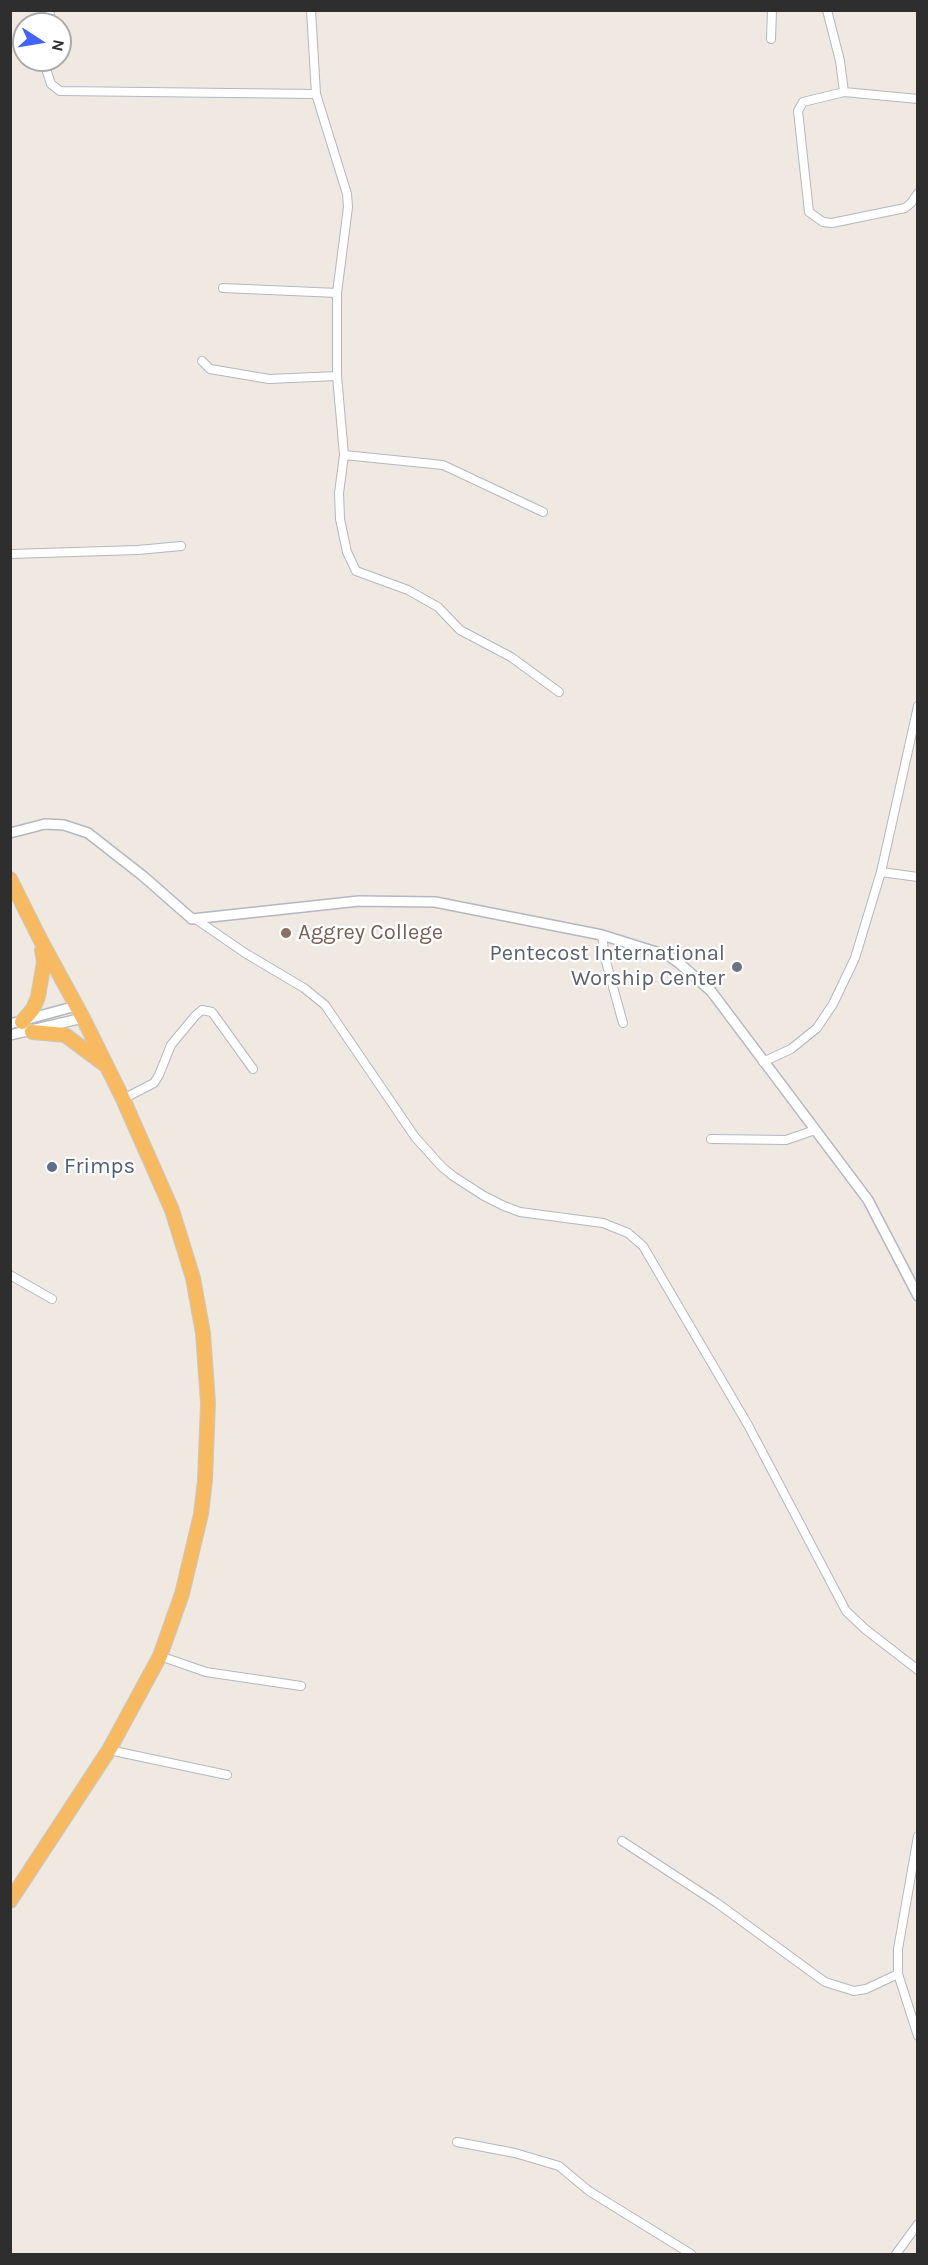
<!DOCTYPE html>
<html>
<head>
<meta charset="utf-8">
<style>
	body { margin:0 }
	#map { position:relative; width:928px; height:2265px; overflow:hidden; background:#efe9e1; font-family:Karla,sans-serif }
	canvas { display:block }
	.frame { position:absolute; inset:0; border:12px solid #2e2e2e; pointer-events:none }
	.north { position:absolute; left:12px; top:12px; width:60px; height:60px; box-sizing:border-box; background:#fff; border:2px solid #ababab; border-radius:50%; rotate:102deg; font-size:16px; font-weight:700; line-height:24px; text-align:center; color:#2e2e2e }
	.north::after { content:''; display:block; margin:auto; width:21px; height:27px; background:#4264fb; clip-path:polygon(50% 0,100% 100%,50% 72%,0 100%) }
</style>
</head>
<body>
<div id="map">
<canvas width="928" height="2265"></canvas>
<div class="frame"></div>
<div class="north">N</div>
</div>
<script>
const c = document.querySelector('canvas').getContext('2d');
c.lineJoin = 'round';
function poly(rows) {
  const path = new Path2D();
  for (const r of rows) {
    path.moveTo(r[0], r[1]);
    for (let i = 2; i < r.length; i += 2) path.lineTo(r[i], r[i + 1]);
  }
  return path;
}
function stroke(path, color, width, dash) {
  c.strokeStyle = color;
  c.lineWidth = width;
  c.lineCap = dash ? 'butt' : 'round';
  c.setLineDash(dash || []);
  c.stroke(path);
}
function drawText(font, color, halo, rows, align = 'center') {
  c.font = font + ' Karla,sans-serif';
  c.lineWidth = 4.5;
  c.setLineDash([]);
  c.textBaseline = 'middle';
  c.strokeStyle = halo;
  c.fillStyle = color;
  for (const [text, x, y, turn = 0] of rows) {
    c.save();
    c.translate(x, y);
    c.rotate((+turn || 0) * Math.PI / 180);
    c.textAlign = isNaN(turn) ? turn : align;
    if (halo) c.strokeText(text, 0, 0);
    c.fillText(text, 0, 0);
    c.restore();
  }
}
const minor = poly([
	[311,10,316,94,347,194,348,207,337,293,337,376,344,455,339,493,340,519,347,552,356,571,408,590,438,607,460,630,511,657,559,692],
	[827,10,840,61,844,92],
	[49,24,50,10],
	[771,39,772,10],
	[47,60,47,72,51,84,60,91,316,94],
	[918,99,844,92,803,102,798,111,809,212,823,222,832,223,905,208,911,203,918,193],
	[223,288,337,293],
	[202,361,210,369,269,379,337,376],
	[344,455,443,465,543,512],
	[10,554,138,550,181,546],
	[881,872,918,877],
	[197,920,245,953,304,988,325,1005,415,1137,442,1167,453,1176,484,1196,504,1206,520,1212,603,1223,628,1233,643,1246,748,1425,846,1611,865,1629,918,1670],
	[602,935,605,958,623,1023],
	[763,1062,791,1049,817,1028,833,1004,855,958,881,872,918,706],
	[123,1099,154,1083,159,1075,171,1045,195,1016,202,1010,212,1012,253,1069],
	[711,1139,786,1140,815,1130],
	[10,1275,52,1299],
	[160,1656,206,1672,301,1686],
	[109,1750,227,1775],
	[918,1836,898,1949,898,1974,918,2036],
	[622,1841,717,1903,825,1982,854,1991,866,1989,898,1974],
	[457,2142,515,2153,559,2166,589,2191,691,2254],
	[896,2254,918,2224]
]);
const tertiary = poly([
	[10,833,45,824,64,825,88,833,143,876,192,919,359,901,435,902,602,935,669,956,679,963,711,991,868,1200,918,1296],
	[10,1024,76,1006],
	[10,1035,83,1018]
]);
const trunk = poly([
	[10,879,40,939,83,1018,123,1099,172,1210,193,1278,203,1333,208,1403,205,1480,201,1514,182,1594,160,1656,109,1750,10,1901],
	[22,1022,33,1009,38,997,44,962,42,950],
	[32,1032,65,1035,104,1064]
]);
const markers = [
	[286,933,6,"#8d6e63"],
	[737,967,6,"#6b7280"],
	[52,1167,6,"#5c6f8a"]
];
const educationNames = [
	["Aggrey College",298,933]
];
const worshipNames = [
	["Pentecost International",725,954],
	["Worship Center",725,979]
];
const serviceNames = [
	["Frimps",64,1167]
];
stroke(minor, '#b4b7c1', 10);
stroke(tertiary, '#b4b7c1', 12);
stroke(trunk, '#c9c9c9', 16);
stroke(minor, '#fff', 8);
stroke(tertiary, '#fff', 9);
stroke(trunk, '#f8ba60', 14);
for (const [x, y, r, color] of markers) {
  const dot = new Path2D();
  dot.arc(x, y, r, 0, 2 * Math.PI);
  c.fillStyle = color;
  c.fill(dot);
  stroke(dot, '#fff', 2);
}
drawText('22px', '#785e54', '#fff', educationNames, 'left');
drawText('22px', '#5b616d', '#fff', worshipNames, 'right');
drawText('22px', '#4e5e75', '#fff', serviceNames, 'left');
</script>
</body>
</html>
